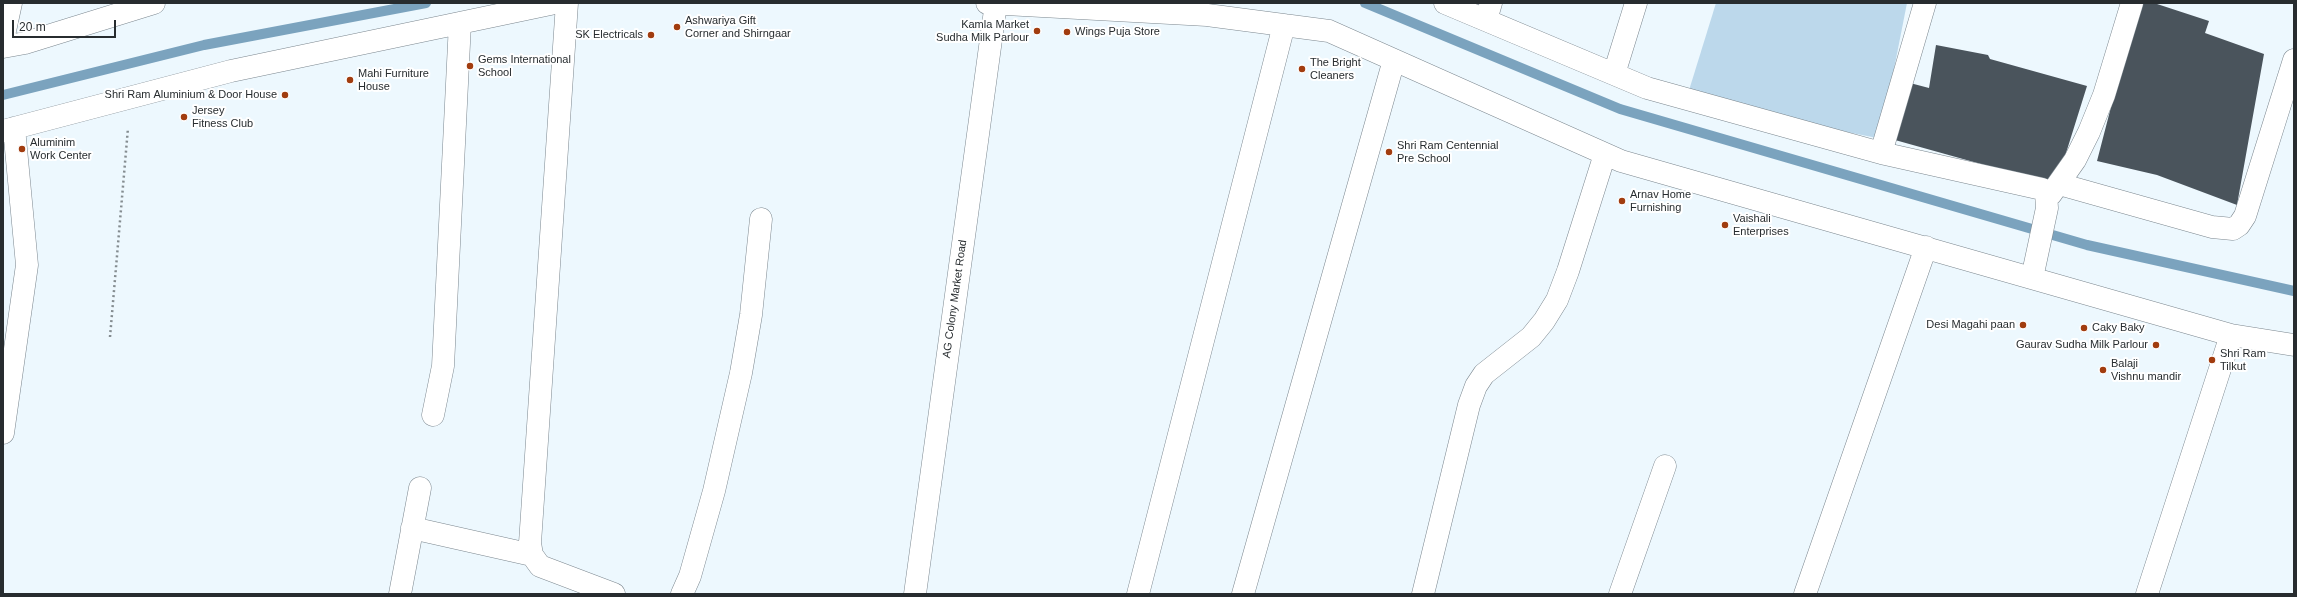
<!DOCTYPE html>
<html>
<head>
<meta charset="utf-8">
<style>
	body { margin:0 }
	#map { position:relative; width:2297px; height:597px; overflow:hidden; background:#edf8fe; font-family:Arial,sans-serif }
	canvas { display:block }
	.frame { position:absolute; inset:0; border:4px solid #272c2f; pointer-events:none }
	.scale { position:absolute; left:12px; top:20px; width:104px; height:18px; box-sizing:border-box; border:2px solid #272c2f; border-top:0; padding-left:5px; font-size:12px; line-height:14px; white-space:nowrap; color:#272c2f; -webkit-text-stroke:3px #fff; paint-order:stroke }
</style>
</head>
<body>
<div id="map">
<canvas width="2297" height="597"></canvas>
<div class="frame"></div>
<div class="scale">20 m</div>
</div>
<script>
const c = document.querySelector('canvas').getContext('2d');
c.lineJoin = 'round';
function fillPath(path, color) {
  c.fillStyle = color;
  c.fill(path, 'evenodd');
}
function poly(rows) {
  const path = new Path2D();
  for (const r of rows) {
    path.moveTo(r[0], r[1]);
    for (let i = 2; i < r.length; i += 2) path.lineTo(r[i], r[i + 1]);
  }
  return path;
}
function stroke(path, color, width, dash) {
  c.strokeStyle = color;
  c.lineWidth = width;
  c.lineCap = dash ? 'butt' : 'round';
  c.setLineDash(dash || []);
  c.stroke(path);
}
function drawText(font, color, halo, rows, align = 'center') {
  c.font = font + ' Arial,sans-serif';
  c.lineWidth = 4;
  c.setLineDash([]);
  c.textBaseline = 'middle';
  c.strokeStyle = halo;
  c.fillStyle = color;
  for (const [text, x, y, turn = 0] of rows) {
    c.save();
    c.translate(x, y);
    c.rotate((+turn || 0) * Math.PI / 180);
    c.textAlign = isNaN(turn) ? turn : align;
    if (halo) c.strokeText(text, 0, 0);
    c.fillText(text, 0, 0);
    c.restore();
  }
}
const green = poly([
	[1716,3,1907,3,1894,69,1877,138,1686,100]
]);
const stream = poly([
	[1365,3,1620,109,2087,245,2294,291],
	[3,95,204,45,426,3]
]);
const building = poly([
	[2138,3,2154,3,2209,21,2205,33,2264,54,2237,205,2157,175,2097,161],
	[1936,45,1988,55,1990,59,2087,86,2056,185,1895,140,1910,83,1929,88]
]);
const path = poly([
	[110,337,128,128]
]);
const minor = poly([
	[567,3,530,543,532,555,540,566,614,594],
	[987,3,1207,15,1329,31,1621,161,2231,335,2294,345],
	[1445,3,1647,88,1881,153,2042,189,2046,193,2047,208,2032,278],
	[1486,20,1491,3],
	[3,40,11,3],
	[3,47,25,43,154,3],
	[1614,74,1636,3],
	[3,131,231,71,555,3],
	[1881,153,1925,3],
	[2059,184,2212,227,2233,229,2239,225,2245,216,2294,60],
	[2051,194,2075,160,2089,132,2104,95,2132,3],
	[433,415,443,366,460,23],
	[3,433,27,265,14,128],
	[412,528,532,555],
	[400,594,420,488],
	[682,594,690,576,714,491,741,373,751,315,761,219],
	[915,594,996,3],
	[1138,594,1284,25],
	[1243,594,1394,60],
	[1423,594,1469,405,1476,386,1484,374,1531,337,1544,321,1557,300,1568,271,1605,154],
	[1620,594,1665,466],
	[1805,594,1926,247],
	[2147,594,2231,335]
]);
const markers = [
	[677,27,4,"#a13c0f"],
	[1037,31,4,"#a13c0f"],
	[1067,32,4,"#a13c0f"],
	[651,35,4,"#a13c0f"],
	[470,66,4,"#a13c0f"],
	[1302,69,4,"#a13c0f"],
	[350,80,4,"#a13c0f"],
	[285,95,4,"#a13c0f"],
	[184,117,4,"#a13c0f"],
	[22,149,4,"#a13c0f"],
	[1389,152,4,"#a13c0f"],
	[1622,201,4,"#a13c0f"],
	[1725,225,4,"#a13c0f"],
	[2023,325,4,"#a13c0f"],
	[2084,328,4,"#a13c0f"],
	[2156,345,4,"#a13c0f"],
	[2212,360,4,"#a13c0f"],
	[2103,370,4,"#a13c0f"]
];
const poiNames = [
	["Ashwariya Gift",685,21],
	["Corner and Shirngaar",685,34],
	["Kamla Market",1029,25,"right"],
	["Sudha Milk Parlour",1029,38,"right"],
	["Wings Puja Store",1075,32],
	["SK Electricals",643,35,"right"],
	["Gems International",478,60],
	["School",478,73],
	["The Bright",1310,63],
	["Cleaners",1310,76],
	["Mahi Furniture",358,74],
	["House",358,87],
	["Shri Ram Aluminium & Door House",277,95,"right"],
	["Jersey",192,111],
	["Fitness Club",192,124],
	["Aluminim",30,143],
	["Work Center",30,156],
	["Shri Ram Centennial",1397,146],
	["Pre School",1397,159],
	["Arnav Home",1630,195],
	["Furnishing",1630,208],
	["Vaishali",1733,219],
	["Enterprises",1733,232],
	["Desi Magahi paan",2015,325,"right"],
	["Caky Baky",2092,328],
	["Gaurav Sudha Milk Parlour",2148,345,"right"],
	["Shri Ram",2220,354],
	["Tilkut",2220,367],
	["Balaji",2111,364],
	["Vishnu mandir",2111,377]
];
const streetNames = [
	["AG Colony Market Road",955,299,-82]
];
fillPath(green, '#bcd8eb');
stroke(stream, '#7ba3be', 10);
fillPath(building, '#4a545c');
stroke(minor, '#7c878f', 23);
stroke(path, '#848c90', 2.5, [2, 3]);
stroke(minor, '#fff', 22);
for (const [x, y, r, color] of markers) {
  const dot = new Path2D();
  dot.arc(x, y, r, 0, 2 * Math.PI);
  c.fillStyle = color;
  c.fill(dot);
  stroke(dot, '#fff', 1.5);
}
drawText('11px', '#272c2f', '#fff', poiNames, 'left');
drawText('11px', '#272c2f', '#fff', streetNames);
</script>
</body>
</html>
